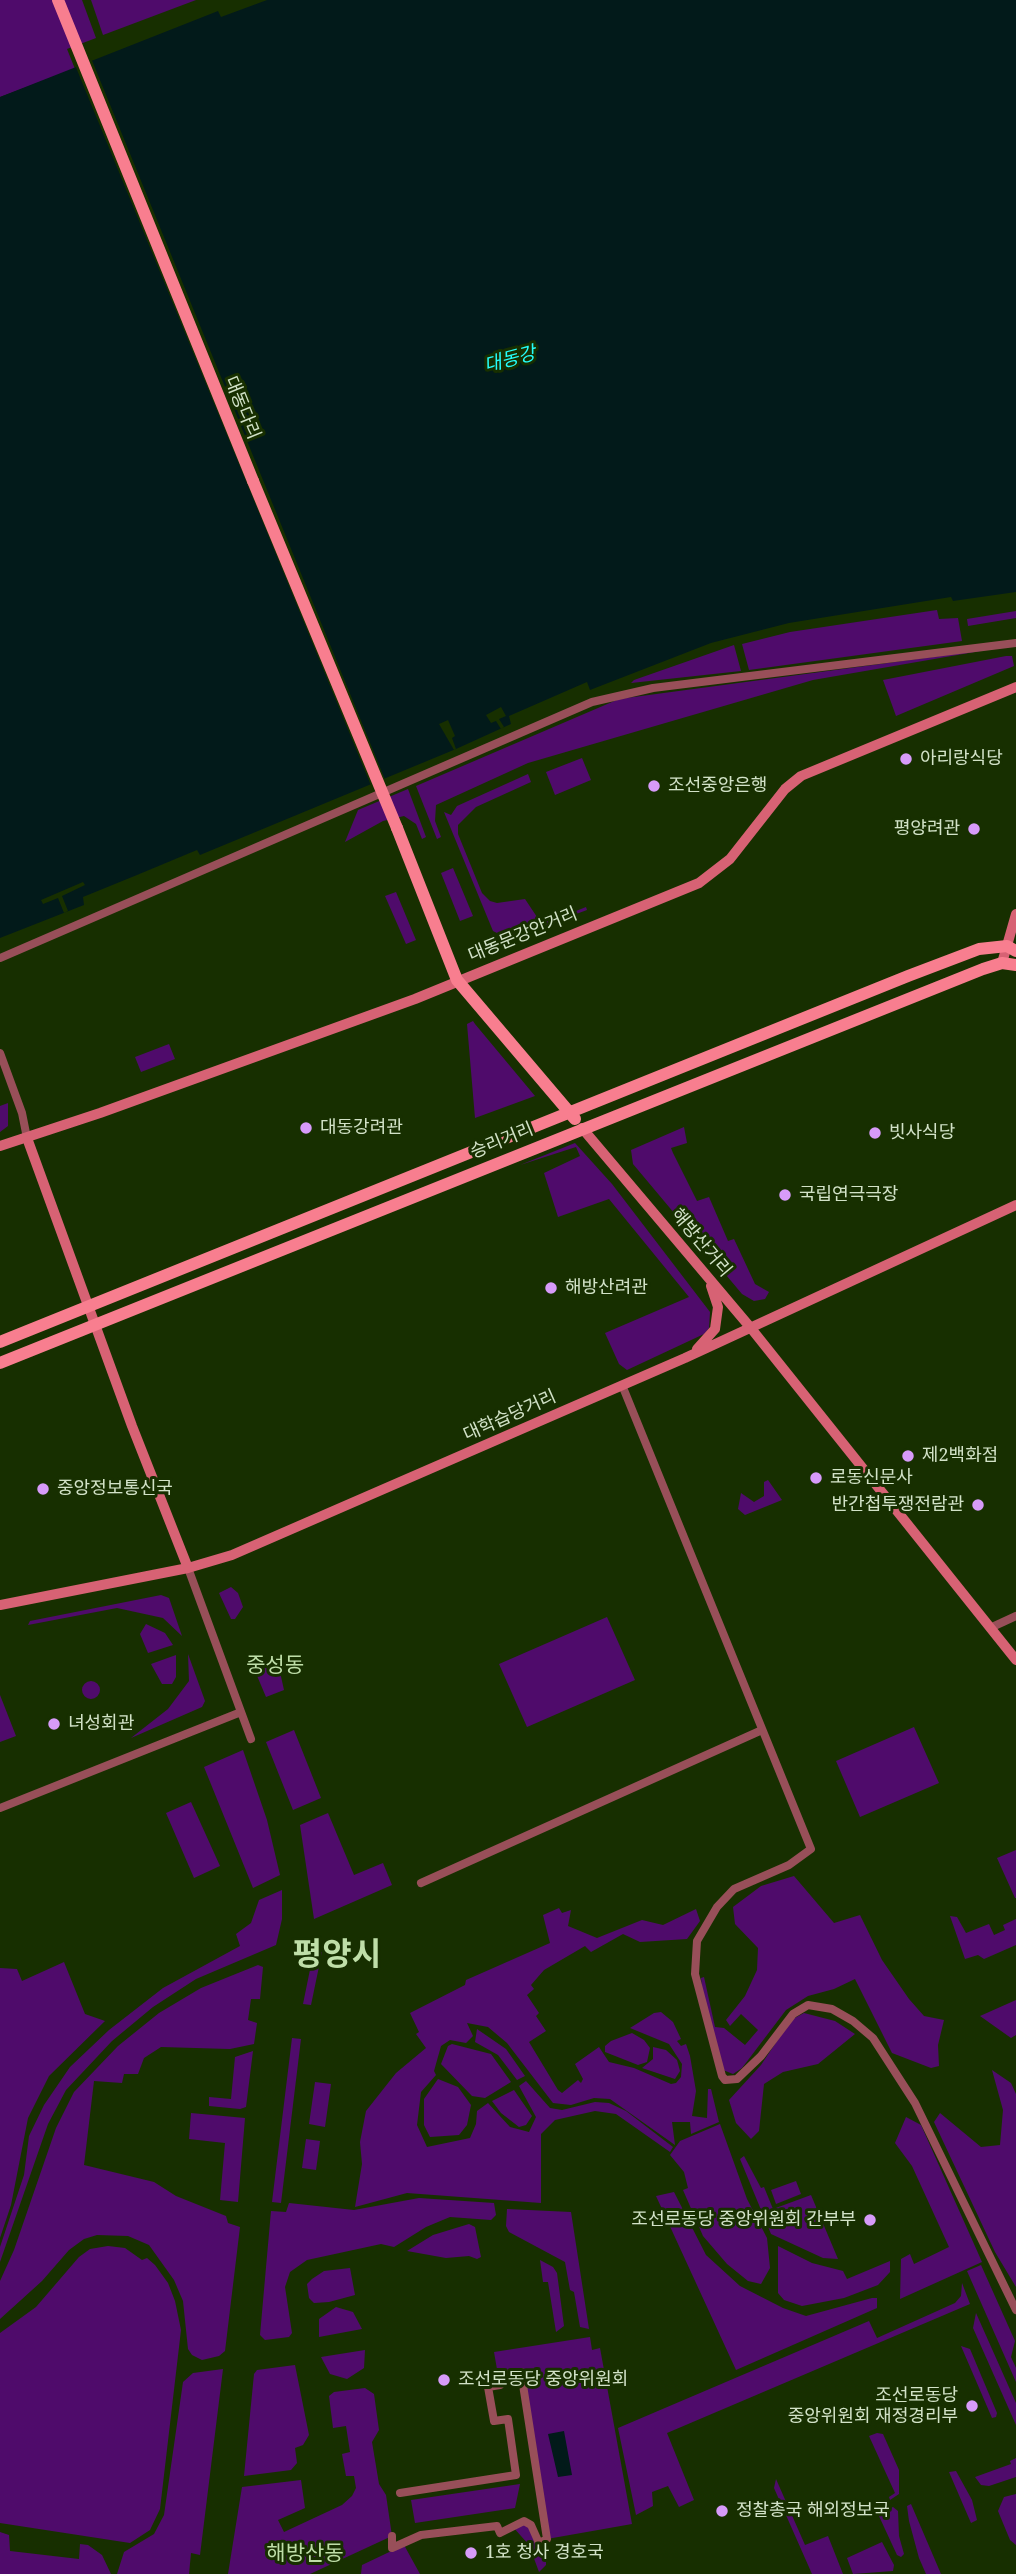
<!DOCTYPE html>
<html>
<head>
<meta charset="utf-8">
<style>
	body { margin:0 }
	canvas { display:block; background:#172f00 }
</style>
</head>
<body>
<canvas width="1016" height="2574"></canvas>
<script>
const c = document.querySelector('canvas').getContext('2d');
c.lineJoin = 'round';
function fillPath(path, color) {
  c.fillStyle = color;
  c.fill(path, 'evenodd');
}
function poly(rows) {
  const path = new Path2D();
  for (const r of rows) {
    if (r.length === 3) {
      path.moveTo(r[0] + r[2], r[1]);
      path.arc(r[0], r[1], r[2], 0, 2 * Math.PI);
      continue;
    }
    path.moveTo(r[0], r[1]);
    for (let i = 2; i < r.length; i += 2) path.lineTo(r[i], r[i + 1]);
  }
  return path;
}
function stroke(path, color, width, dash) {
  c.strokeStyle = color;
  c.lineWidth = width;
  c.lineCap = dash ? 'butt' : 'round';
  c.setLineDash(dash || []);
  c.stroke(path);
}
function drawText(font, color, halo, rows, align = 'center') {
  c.font = font + ' "Noto Serif","Noto Sans KR",serif';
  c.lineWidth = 6;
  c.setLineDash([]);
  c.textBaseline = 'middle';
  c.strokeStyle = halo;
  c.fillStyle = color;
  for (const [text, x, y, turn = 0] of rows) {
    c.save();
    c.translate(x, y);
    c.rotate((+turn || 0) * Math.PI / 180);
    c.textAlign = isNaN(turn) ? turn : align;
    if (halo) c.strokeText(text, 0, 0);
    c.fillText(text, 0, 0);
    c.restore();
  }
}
const green = poly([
	[0,0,82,0,96,38,67,49,75,69,0,97],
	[91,0,196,0,103,35],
	[937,610,939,619,958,618,962,641,749,670,742,644,790,632],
	[1016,611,1016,618,968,626,967,619],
	[734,645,741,671,631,683,634,680],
	[992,649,813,680,528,763,436,805,435,821,441,837,437,839,416,786,619,699],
	[1006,656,1012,656,1014,666,896,716,883,680],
	[582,758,591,780,555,795,546,772],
	[528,774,531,782,476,807,458,825,458,834,482,893,490,901,497,903,525,899,539,920,573,906,576,911,586,907,587,910,509,939,493,931,444,812,451,815,457,806],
	[408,789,426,837,422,839,416,824,404,816,383,821,345,842,358,810],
	[453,868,473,916,460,921,441,873],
	[396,892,416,940,406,944,385,896],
	[473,1021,475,1024,535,1096,475,1118,467,1024],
	[169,1044,175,1059,141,1072,135,1057],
	[8,1103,8,1126,0,1132,0,1106],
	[684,1127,687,1143,671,1148,673,1153,697,1201,709,1197,728,1241,734,1239,755,1284,769,1292,765,1299,754,1301,742,1294,633,1164,631,1150],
	[575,1143,612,1184,710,1312,709,1328,704,1334,627,1370,619,1364,605,1333,689,1297,609,1199,558,1217,544,1173,580,1156,576,1147,520,1165],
	[768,1480,782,1500,745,1515,738,1509,741,1493,754,1502,764,1496,764,1482],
	[231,1587,238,1593,243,1607,235,1619,231,1619,219,1593],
	[161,1595,169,1598,182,1636,163,1618,117,1608,28,1625,30,1621],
	[607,1617,635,1680,527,1727,499,1664],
	[146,1624,165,1633,173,1645,148,1653,140,1634],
	[188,1654,205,1701,202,1707,131,1738,168,1709,189,1681],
	[176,1655,176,1677,172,1684,162,1684,151,1664],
	[268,1666,280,1672,284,1690,266,1697,255,1671],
	[91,1690,9],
	[0,1695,16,1736,0,1742],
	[914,1727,939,1783,860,1817,836,1761],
	[294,1730,321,1798,293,1810,266,1742],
	[243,1750,267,1820,280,1875,253,1888,204,1767],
	[191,1802,220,1866,194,1878,166,1813],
	[328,1813,354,1875,383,1863,392,1885,314,1919,300,1825],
	[1016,1850,1016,1898,1015,1898,997,1858],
	[794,1876,834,1923,860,1915,882,1960,909,1999,924,2016,944,2020,938,2045,939,2066,931,2068,892,2053,855,1979,834,1989,808,1996,786,2010,742,2068,733,2074,723,2070,704,2005,701,1978,704,1977,715,2027,724,2028,745,2045,758,2030,741,2014,730,2026,726,2020,745,1996,757,1970,758,1948,735,1924,733,1907,761,1886],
	[282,1890,282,1919,276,1945,196,1979,153,2007,112,2041,66,2090,48,2124,0,2262,0,2247,24,2175,29,2136,44,2105,70,2067,109,2030,163,1988,240,1946,236,1934,251,1923,259,1900],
	[559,1908,562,1913,571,1910,568,1926,597,1938,642,1920,663,1925,696,1909,700,1921,687,1939,640,1942,623,1934,591,1952,585,1946,544,1970,531,1985,534,1989,527,1995,539,2013,536,2016,546,2031,529,2042,558,2090,562,2093,578,2080,581,2083,583,2079,575,2064,599,2047,609,2062,634,2068,671,2084,676,2083,681,2077,682,2064,669,2044,630,2028,654,2013,661,2012,673,2022,681,2039,677,2041,681,2046,686,2044,690,2056,696,2091,692,2116,707,2118,708,2089,711,2089,719,2122,691,2134,690,2122,672,2122,675,2145,610,2099,594,2098,571,2105,553,2103,507,2043,488,2027,467,2023,473,2036,466,2043,450,2040,441,2046,434,2071,436,2075,421,2092,417,2125,427,2147,470,2138,476,2124,477,2111,488,2103,510,2127,529,2132,536,2117,519,2086,526,2081,550,2108,562,2110,595,2102,609,2103,626,2111,673,2147,670,2152,616,2114,595,2111,555,2120,541,2134,541,2203,407,2193,355,2207,362,2164,360,2142,366,2111,396,2073,426,2048,416,2034,419,2032,410,2013,465,1985,466,1980,550,1943,543,1915],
	[950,1916,957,1917,966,1933,989,1924,994,1935,1005,1930,1003,1925,1016,1919,1016,1945,984,1959,978,1955,965,1959],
	[314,1950,322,1952,311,2005,303,2004],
	[64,1962,85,2014,105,2021,49,2076,28,2118,11,2205,0,2238,0,1968,17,1969,22,1981],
	[258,1965,263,1967,260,1999,251,1999,248,2020,257,2023,254,2044,230,2049,161,2047,144,2058,138,2074,124,2074,122,2083,94,2081,84,2165,154,2182,176,2196,226,2216,228,2223,240,2227,225,2351,219,2356,202,2360,192,2355,188,2349,183,2301,174,2280,149,2245,128,2236,97,2235,84,2239,69,2250,42,2281,0,2319,0,2281,14,2250,56,2128,74,2092,118,2046,159,2013,201,1988],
	[1016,2000,1016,2035,1011,2038,980,2016],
	[804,2013,835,2021,855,2034,818,2064,783,2072,764,2084,759,2131,751,2139,736,2123,729,2100,761,2065,791,2020],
	[477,2029,506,2049,525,2076,517,2080,498,2055,475,2042],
	[632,2033,644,2040,650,2048,647,2062,638,2065,605,2052,605,2046,611,2041],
	[292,2038,301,2039,281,2203,272,2202],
	[452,2044,491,2054,511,2082,485,2098,472,2096,441,2064,448,2046],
	[653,2047,666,2050,677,2060,680,2071,675,2079,642,2068,653,2059],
	[253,2051,246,2107,240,2109,209,2106,209,2097,231,2099,235,2057],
	[992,2070,1011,2083,1016,2094,1016,2287,995,2252,934,2122,940,2113,981,2147,1000,2145,1003,2110],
	[438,2079,458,2087,471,2105,467,2125,459,2135,430,2137,424,2125,424,2099],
	[315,2082,331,2084,325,2127,309,2124],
	[514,2090,532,2116,526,2125,519,2127,501,2113,492,2101],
	[191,2113,245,2118,238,2202,220,2200,225,2143,189,2139],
	[906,2117,921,2125,982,2262,900,2299,901,2259,910,2254,914,2264,949,2247,912,2166,895,2143],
	[720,2124,747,2199,767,2238,770,2268,761,2284,748,2281,727,2264,703,2236,683,2190,688,2188,684,2172,670,2155,680,2141],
	[306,2139,320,2141,316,2170,302,2168],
	[744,2156,761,2188,764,2187,773,2209,811,2195,838,2259,823,2258,771,2234,740,2159],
	[796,2181,801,2194,776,2204,771,2190],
	[674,2192,706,2255,740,2286,783,2308,806,2316,872,2298,877,2298,877,2308,736,2370,656,2196],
	[419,2198,494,2203,496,2215,491,2220,450,2217,426,2227,394,2247,381,2244,307,2260,290,2272,285,2287,292,2333,289,2337,265,2340,260,2335,271,2211,286,2212,289,2203,354,2210],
	[507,2209,571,2212,589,2329,580,2327,574,2292,570,2290,565,2262,509,2232,506,2226],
	[469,2224,475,2227,481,2257,477,2259,469,2256,446,2258,407,2251,433,2235],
	[108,2246,125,2248,142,2260,147,2258,155,2265,168,2283,175,2301,181,2330,160,2509,150,2530,130,2543,0,2523,0,2333,36,2307,79,2257,90,2249],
	[778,2246,812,2263,843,2271,847,2279,890,2261,890,2272,878,2285,844,2298,802,2306,784,2300,778,2293],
	[540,2260,553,2267,557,2273,564,2326,556,2332,548,2282,543,2282],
	[981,2265,1015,2341,1011,2357,1016,2368,1016,2382,967,2271],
	[350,2268,355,2295,329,2302,314,2303,309,2298,307,2284,312,2279,324,2271],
	[962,2283,970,2304,667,2433,694,2500,679,2507,668,2486,652,2492,653,2506,636,2515,618,2428,869,2321,877,2338,955,2303,961,2296],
	[336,2307,353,2312,362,2329,319,2337,319,2319],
	[976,2313,1016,2403,1016,2425,973,2328],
	[590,2337,592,2350,600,2348,632,2524,547,2539,521,2372,498,2375,494,2352],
	[961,2346,970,2349,997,2413,996,2417,992,2418],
	[365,2350,364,2368,347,2379,330,2374,321,2357],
	[295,2365,309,2435,303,2445,295,2448,297,2463,291,2470,244,2476,254,2374,257,2370],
	[223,2369,200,2555,191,2553,189,2574,117,2574,124,2552,154,2534,164,2515,183,2382,193,2373],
	[365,2388,374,2394,379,2430,372,2442,379,2484,386,2495,392,2536,310,2574,228,2574,242,2487,301,2480,305,2508,278,2520,284,2532,342,2505,352,2496,356,2488,354,2476,346,2476,342,2454,350,2452,346,2426,333,2428,329,2396,334,2392],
	[877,2433,883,2434,899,2470,899,2494,890,2500,889,2497,895,2493,869,2436],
	[1016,2458,1016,2477,989,2486,981,2485,975,2477,1011,2464,1010,2461],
	[956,2471,972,2500,977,2520,971,2523,949,2472],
	[776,2479,805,2545,828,2536,843,2574,812,2574,774,2488],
	[520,2484,515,2508,415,2523,411,2500],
	[1016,2494,1016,2545,1010,2540,998,2511,1004,2497],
	[911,2504,941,2574,926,2574,919,2558,909,2521,907,2506],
	[893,2507,898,2511,899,2536,904,2554,901,2557,897,2555,878,2514],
	[527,2522,546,2561,546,2565,539,2572,529,2545,513,2527],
	[0,2532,9,2535,10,2551,79,2559,80,2544,88,2545,102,2555,111,2574,0,2574],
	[882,2542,894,2565,893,2571,853,2574,847,2558],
	[404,2545,420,2574,361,2574,362,2565]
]);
const water = poly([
	[267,0,1016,0,1016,592,953,601,951,597,789,623,711,643,590,690,587,682,509,716,511,724,456,749,200,855,197,850,137,875,83,897,84,905,0,938,0,97,218,11,221,17],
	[564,2431,572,2475,558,2477,548,2434]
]);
const pier = poly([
	[91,58,386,782,372,788,75,65],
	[501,707,506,716,499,719,504,727,501,729,496,721,491,723,486,715],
	[448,720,455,736,452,738,456,749,454,750,439,724],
	[83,882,85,885,62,896,68,911,64,913,58,898,43,904,41,900]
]);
const street = poly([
	[0,958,592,702,653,688,1016,643],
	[0,1053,22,1113,27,1138],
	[622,1385,811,1849,789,1865,734,1889,717,1907,697,1941,695,1974,722,2076,725,2080,737,2079,761,2056,793,2014,808,2005,832,2009,853,2021,873,2038,915,2103,1016,2310],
	[188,1568,251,1739],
	[990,1628,1016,1616],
	[0,1808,241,1712],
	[421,1883,762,1730],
	[392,2536,392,2548,421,2535,497,2526,500,2533,524,2521,531,2525,539,2543,547,2539,521,2372,498,2375,500,2385,488,2387,494,2421,508,2419,516,2475,400,2493]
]);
const secondary = poly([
	[1002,963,1016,914],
	[582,1128,750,1327,1016,1660],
	[27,1138,132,1426,188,1568],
	[0,1146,100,1113,415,999,699,883,730,859,785,789,801,776,1016,687],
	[697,1349,715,1329,718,1307,711,1286],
	[0,1605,188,1568,232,1555,685,1358,1016,1205]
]);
const primary = poly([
	[58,0,253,481],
	[397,828,457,980,575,1119],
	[0,1342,908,976,979,949,1007,946,1016,951],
	[0,1363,983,969,1002,963,1016,965]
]);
const primaryBridge = poly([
	[253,481,397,828]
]);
const markers = [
	[906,759,7,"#d79bf9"],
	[654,786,7,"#d79bf9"],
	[974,829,7,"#d79bf9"],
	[306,1128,7,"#d79bf9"],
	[875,1133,7,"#d79bf9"],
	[785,1195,7,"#d79bf9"],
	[551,1288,7,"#d79bf9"],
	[908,1456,7,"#d79bf9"],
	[816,1478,7,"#d79bf9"],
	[43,1489,7,"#d79bf9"],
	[978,1505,7,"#d79bf9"],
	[54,1724,7,"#d79bf9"],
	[870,2220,7,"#d79bf9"],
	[444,2380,7,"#d79bf9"],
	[972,2406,7,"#d79bf9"],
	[722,2511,7,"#d79bf9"],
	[471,2553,7,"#d79bf9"]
];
const streetNames = [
	["대동다리",242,408,68],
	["대동문강안거리",523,935,-22],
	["승리거리",502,1141,-22],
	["해방산거리",701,1243,50],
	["대학습당거리",510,1416,-24]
];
const poiNames = [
	["아리랑식당",920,759],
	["조선중앙은행",668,786],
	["평양려관",960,829,"right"],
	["대동강려관",320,1128],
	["빗사식당",889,1133],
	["국립연극극장",799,1195],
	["해방산려관",565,1288],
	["제2백화점",922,1456],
	["로동신문사",830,1478],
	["중앙정보통신국",57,1489],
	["반간첩투쟁전람관",964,1505,"right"],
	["녀성회관",68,1724],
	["조선로동당 중앙위원회 간부부",856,2220,"right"],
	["조선로동당 중앙위원회",458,2380],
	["조선로동당",958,2396,"right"],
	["중앙위원회 재정경리부",958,2417,"right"],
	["정찰총국 해외정보국",736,2511],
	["1호 청사 경호국",485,2553]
];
const waterNames = [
	["대동강",510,360,-15]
];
const quarterNames = [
	["중성동",275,1666],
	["해방산동",305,2554]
];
const townNames = [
	["평양시",337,1956]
];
fillPath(green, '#4f0b6b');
fillPath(water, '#021a1a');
fillPath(pier, '#172f00');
stroke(street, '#984f59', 8);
stroke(secondary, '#d76274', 10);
stroke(primary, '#f87e8f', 12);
stroke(primaryBridge, '#f87e8f', 12);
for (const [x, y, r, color] of markers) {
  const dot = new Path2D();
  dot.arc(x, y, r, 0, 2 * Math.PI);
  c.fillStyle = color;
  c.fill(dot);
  stroke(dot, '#172f00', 2.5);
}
drawText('18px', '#d2e2c7', '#172f00', streetNames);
drawText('18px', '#d2e2c7', '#172f00', poiNames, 'left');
drawText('italic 19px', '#24fefa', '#172f00', waterNames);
drawText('21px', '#bfdea8', '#172f00', quarterNames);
drawText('bold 32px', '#bfdea8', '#172f00', townNames);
</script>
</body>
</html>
